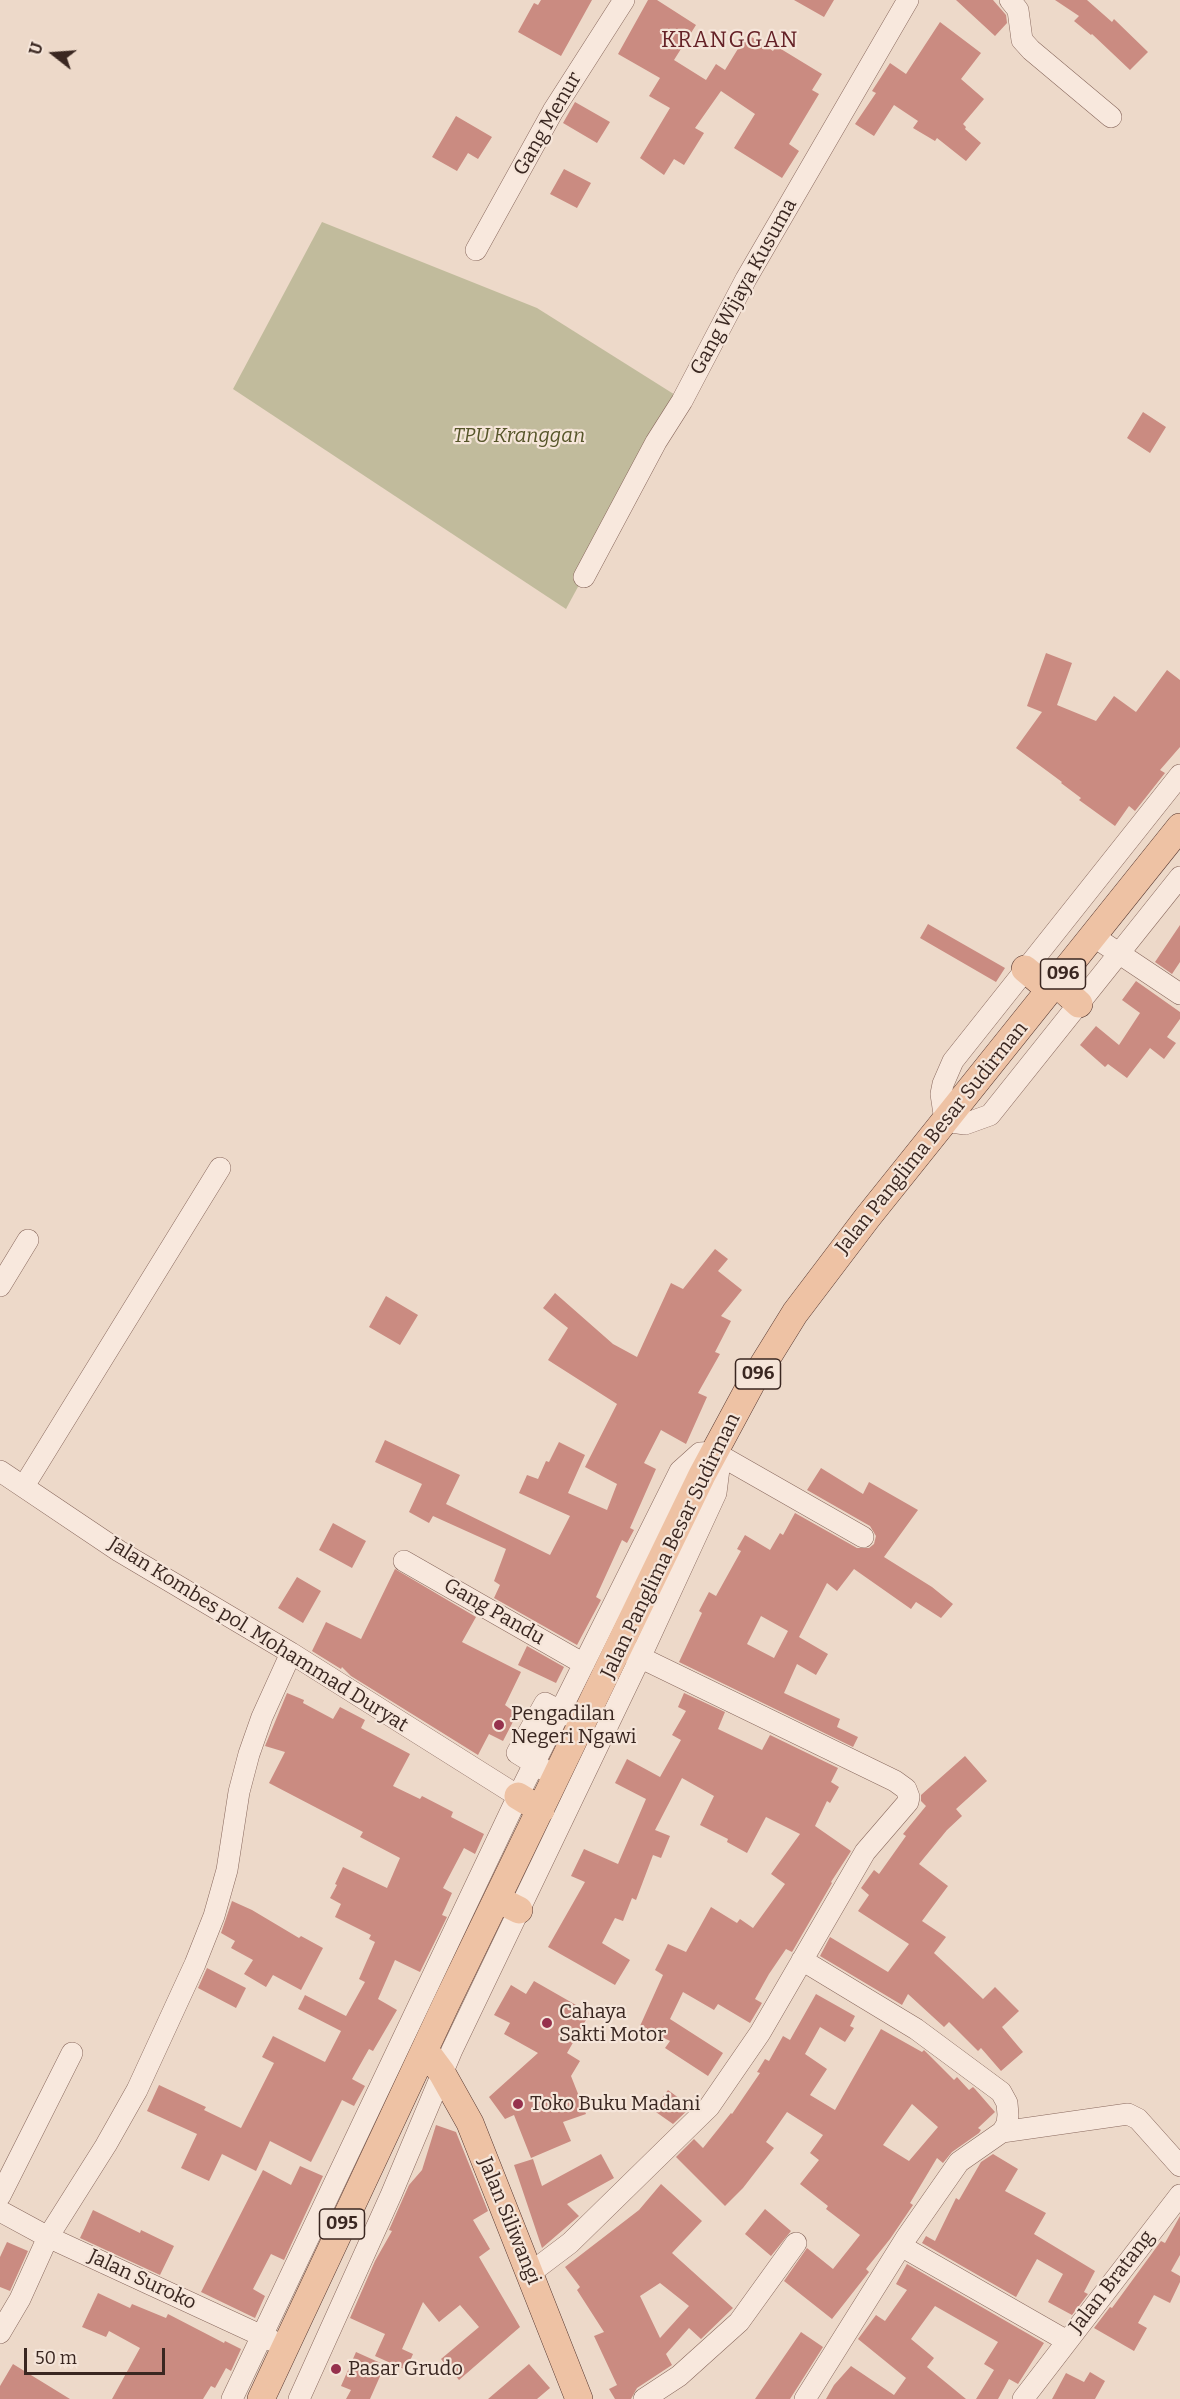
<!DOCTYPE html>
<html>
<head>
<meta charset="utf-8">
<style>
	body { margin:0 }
	#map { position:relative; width:1180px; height:2399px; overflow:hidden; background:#edd9c9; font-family:Bitter,serif }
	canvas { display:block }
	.north { position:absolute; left:24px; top:24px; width:60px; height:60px; -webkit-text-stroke:4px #f5e5d9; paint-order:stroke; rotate:287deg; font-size:16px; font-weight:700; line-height:24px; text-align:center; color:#3a2721 }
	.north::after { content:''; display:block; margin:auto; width:21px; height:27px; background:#3a2721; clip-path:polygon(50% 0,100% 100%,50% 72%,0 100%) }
	.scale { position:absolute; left:24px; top:2348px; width:141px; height:27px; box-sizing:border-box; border:3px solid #3a2721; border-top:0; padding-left:8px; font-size:18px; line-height:21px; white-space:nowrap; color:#3a2721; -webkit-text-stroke:4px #f5e5d9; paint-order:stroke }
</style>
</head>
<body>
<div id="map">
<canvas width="1180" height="2399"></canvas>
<div class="north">U</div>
<div class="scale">50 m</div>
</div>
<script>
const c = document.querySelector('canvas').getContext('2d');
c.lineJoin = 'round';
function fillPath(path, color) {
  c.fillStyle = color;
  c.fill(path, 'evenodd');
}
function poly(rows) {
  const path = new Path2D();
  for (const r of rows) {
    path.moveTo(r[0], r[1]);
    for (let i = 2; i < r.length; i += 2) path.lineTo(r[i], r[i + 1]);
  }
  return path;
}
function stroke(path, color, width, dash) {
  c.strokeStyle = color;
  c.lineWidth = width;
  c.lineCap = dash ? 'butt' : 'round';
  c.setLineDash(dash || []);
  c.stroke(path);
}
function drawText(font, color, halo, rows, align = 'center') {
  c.font = font + ' Bitter,serif';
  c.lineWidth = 4.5;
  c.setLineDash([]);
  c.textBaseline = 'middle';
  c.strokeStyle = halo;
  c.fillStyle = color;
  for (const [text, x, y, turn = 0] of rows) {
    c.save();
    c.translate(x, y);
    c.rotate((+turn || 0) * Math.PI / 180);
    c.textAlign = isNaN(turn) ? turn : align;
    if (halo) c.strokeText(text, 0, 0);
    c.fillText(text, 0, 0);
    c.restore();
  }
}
const cemetery = poly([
	[322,222,537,308,680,398,566,609,233,389]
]);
const building = poly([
	[541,0,592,0,561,56,518,32,534,3,538,5],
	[648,0,657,0,696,25,674,60,706,80,716,64,725,70,747,34,773,51,776,46,822,74,812,90,819,94,789,144,799,151,782,178,734,148,755,114,721,91,695,128,704,133,684,165,674,159,664,175,640,158,670,108,649,96,660,78,618,54],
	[794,0,834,0,824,17],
	[956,0,993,0,1006,15,1007,23,995,36],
	[1055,0,1087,0,1112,22,1114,19,1148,52,1130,70,1092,34,1091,35,1074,21,1079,16],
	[940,22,981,53,961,79,984,99,963,124,966,127,965,129,981,143,966,161,937,138,935,141,913,128,918,121,894,105,874,136,855,124,876,93,872,91,890,63,906,74],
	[575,102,610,122,597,143,563,123],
	[456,116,492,137,478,159,468,153,457,171,432,157],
	[564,169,591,183,577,208,550,194],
	[1143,412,1166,427,1150,453,1127,438],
	[1046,653,1072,663,1057,705,1096,721,1114,696,1136,712,1167,670,1180,680,1180,747,1160,770,1165,773,1135,811,1129,806,1115,826,1079,800,1081,798,1061,783,1062,782,1016,748,1042,712,1027,706],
	[928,924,1005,968,996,982,920,938],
	[1180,925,1180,962,1172,974,1155,962],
	[1136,981,1180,1012,1180,1019,1167,1037,1176,1043,1164,1059,1150,1048,1127,1078,1108,1064,1105,1067,1080,1045,1096,1026,1119,1045,1140,1013,1122,1000],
	[715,1249,728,1259,718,1271,742,1290,721,1316,731,1321,715,1352,720,1354,698,1393,707,1397,686,1444,661,1430,644,1463,656,1469,630,1528,634,1530,627,1543,622,1540,596,1597,601,1600,577,1645,494,1598,500,1585,494,1581,506,1549,433,1516,429,1523,409,1512,422,1484,375,1462,385,1440,460,1475,446,1504,550,1555,570,1516,519,1493,527,1475,538,1479,546,1461,549,1462,559,1442,585,1455,568,1493,607,1510,617,1484,585,1467,617,1404,548,1360,568,1328,543,1308,555,1293,613,1344,637,1357,671,1283,683,1289],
	[386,1296,418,1315,400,1345,369,1327],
	[821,1468,863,1494,869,1482,918,1510,884,1557,932,1587,953,1604,941,1618,916,1602,911,1609,854,1569,837,1591,827,1583,799,1637,828,1654,816,1675,797,1664,784,1693,840,1719,837,1727,858,1737,853,1747,679,1662,702,1613,699,1611,709,1592,716,1596,741,1551,737,1549,745,1535,770,1550,780,1533,783,1535,795,1513,857,1548,869,1548,874,1544,876,1536,870,1526,807,1490],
	[761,1616,788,1631,774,1658,747,1644],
	[333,1523,366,1541,352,1568,319,1550],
	[395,1569,476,1617,462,1642,521,1672,505,1705,517,1714,503,1741,489,1734,478,1755,351,1676,342,1667,341,1669,312,1651,326,1622,361,1639],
	[297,1577,321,1591,303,1623,278,1608],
	[527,1646,564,1667,556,1683,518,1665],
	[287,1693,304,1700,303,1703,333,1719,340,1707,365,1720,361,1728,410,1754,393,1786,420,1799,422,1796,453,1812,451,1817,484,1834,475,1854,464,1848,443,1888,452,1893,442,1915,447,1917,420,1972,395,1960,378,1999,397,2010,373,2051,369,2049,352,2079,365,2086,354,2106,342,2100,311,2162,270,2141,256,2171,222,2154,209,2181,181,2168,197,2134,147,2111,159,2085,206,2107,204,2110,241,2128,274,2063,262,2057,273,2036,325,2062,341,2031,298,2009,305,1995,346,2016,365,1982,359,1979,375,1942,369,1939,371,1935,335,1917,341,1904,330,1898,337,1885,335,1884,343,1867,387,1888,400,1858,360,1837,363,1832,269,1783,285,1752,265,1746],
	[684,1693,725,1712,718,1729,762,1750,770,1735,838,1768,831,1782,839,1787,830,1803,827,1801,815,1826,851,1851,831,1882,832,1883,792,1952,786,1949,769,1974,755,1999,762,2003,750,2023,718,2004,714,2010,683,1992,670,2019,723,2053,708,2076,665,2048,670,2041,640,2026,663,1975,655,1970,668,1944,686,1952,711,1907,737,1923,740,1919,753,1928,785,1884,771,1874,800,1834,766,1817,747,1853,727,1842,728,1839,700,1825,714,1796,682,1778,655,1830,670,1836,661,1858,653,1855,636,1900,632,1898,623,1921,615,1918,602,1943,630,1960,615,1985,548,1947,585,1882,571,1876,584,1849,618,1864,646,1799,615,1783,627,1759,660,1777,681,1740,672,1735,686,1711,678,1707],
	[965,1756,987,1781,956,1809,962,1816,947,1830,919,1864,948,1886,922,1921,946,1937,934,1953,960,1977,983,1999,995,1987,1019,2011,1002,2027,1023,2052,1001,2071,981,2048,978,2051,949,2022,944,2027,908,1994,902,2005,820,1956,830,1937,888,1972,909,1944,858,1911,869,1895,861,1888,874,1870,879,1874,906,1836,903,1834,926,1806,921,1801,921,1795],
	[232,1901,252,1910,299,1938,301,1936,323,1948,301,1990,273,1975,266,1987,244,1974,253,1960,231,1948,235,1941,221,1933],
	[207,1968,246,1988,236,2008,198,1988],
	[534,1981,590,2013,567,2053,580,2061,571,2076,586,2114,563,2122,571,2141,531,2158,514,2115,505,2119,489,2097,538,2053,504,2034,510,2023,494,2015,511,1985,526,1994],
	[816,1994,855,2016,850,2026,854,2028,845,2042,820,2027,805,2054,827,2069,810,2095,835,2110,881,2029,922,2052,924,2050,954,2080,957,2077,969,2090,973,2087,975,2089,995,2112,978,2128,981,2130,979,2133,952,2152,943,2163,937,2158,910,2203,913,2205,890,2239,866,2269,869,2272,832,2319,784,2281,807,2248,833,2269,860,2235,826,2209,828,2206,800,2184,819,2160,810,2153,823,2135,787,2112,766,2142,774,2148,743,2188,725,2206,676,2157,694,2139,703,2148,731,2113,732,2114,760,2073,757,2072,765,2059,769,2061,783,2036,790,2040],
	[912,2104,938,2127,909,2161,883,2145],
	[668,2090,691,2107,673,2124,653,2110],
	[436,2125,456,2132,488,2211,473,2220,490,2249,479,2257,520,2327,459,2380,441,2359,479,2327,460,2305,439,2322,423,2302,402,2349,413,2354,406,2370,375,2356,385,2334,350,2318,375,2261,392,2231,389,2230,409,2185,422,2170],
	[601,2154,614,2178,567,2204,579,2216,542,2248,514,2165,533,2159,542,2186],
	[993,2154,1018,2169,1005,2191,1046,2213,1034,2234,1095,2271,1084,2292,1088,2294,1072,2315,1048,2302,1063,2274,1037,2259,1016,2297,922,2243,926,2236,935,2241,956,2198,959,2200,981,2162],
	[300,2166,323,2176,284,2260,271,2254,253,2289,265,2296,255,2318,201,2292,263,2170,291,2185],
	[661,2184,702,2221,672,2253,733,2308,701,2339,689,2328,666,2354,672,2365,637,2388,631,2399,615,2399,609,2389,617,2385,594,2336,604,2332,577,2290,580,2287,565,2267,639,2210],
	[660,2283,689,2306,660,2338,640,2296],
	[765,2209,791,2231,771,2256,745,2234],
	[93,2210,140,2233,141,2230,174,2246,160,2275,80,2238],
	[1180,2216,1180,2255,1171,2271,1180,2276,1180,2282,1170,2303,1154,2295,1138,2323,1147,2328,1134,2351,1094,2328,1110,2307,1112,2308,1161,2241,1165,2243],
	[7,2242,28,2251,10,2291,0,2287,0,2257],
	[907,2264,1044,2343,1018,2384,1009,2379,998,2399,976,2399,994,2370,984,2364,998,2342,935,2306,911,2339,934,2358,927,2367,966,2399,826,2399,834,2385,851,2366,894,2395,906,2378,858,2339,876,2315,885,2321,907,2290,896,2284],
	[98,2293,130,2308,132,2304,166,2318,168,2314,224,2343,225,2341,241,2349,231,2371,226,2368,215,2388,211,2386,203,2399,112,2399,140,2348,109,2331,106,2337,82,2327],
	[801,2332,823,2347,790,2399,755,2399],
	[356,2352,385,2365,370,2399,346,2399,351,2390,341,2386],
	[13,2364,70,2399,0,2399,0,2386],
	[529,2364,550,2388,537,2399,488,2399],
	[1090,2372,1105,2381,1095,2399,1052,2399,1066,2373,1084,2382]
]);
const minor = poly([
	[1010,0,1018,10,1022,40,1031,50,1111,117],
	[476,250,553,111,624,0],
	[584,577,656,442,682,401,746,279,908,0],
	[1180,775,953,1061,943,1084,941,1094,945,1121,965,1124,990,1115,1180,877],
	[1093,936,1180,994],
	[0,1286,28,1240],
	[0,1471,119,1551,291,1653,518,1796],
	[24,1486,220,1168],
	[404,1561,584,1664],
	[546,1771,517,1753,545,1703,572,1717],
	[802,1960,916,2029,1001,2092,1007,2103,1008,2115,1007,2124,1002,2132,959,2162,906,2238,805,2399],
	[1002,2132,1128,2114,1138,2119,1180,2166],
	[0,2196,72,2053],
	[0,2211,48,2237,273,2341],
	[901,2246,1067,2341],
	[529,2274,570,2243,709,2107,760,2033,865,1852,908,1802,909,1797,906,1789,895,1781,627,1651],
	[0,2333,20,2299,48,2237,106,2145,137,2090,195,1964,214,1916,227,1870,239,1792,249,1754,262,1717,291,1653],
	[232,2399,518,1796,680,1471,700,1453,714,1452,863,1537],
	[299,2399,391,2195,452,2050,640,1658,716,1493,720,1461,714,1452],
	[644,2399,679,2376,739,2322,796,2243],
	[1023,2399,1180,2195]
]);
const major = poly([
	[1025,969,1050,990],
	[1056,983,1079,1004],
	[518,1796,541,1810],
	[497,1899,519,1910],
	[425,2050,442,2073,470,2123,579,2399],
	[261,2399,446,2004,702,1475,751,1384,795,1313,867,1218,1180,827]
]);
const markers = [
	[499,1725,6,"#96314d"],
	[547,2023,6,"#96314d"],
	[518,2104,6,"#96314d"],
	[336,2369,6,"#96314d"]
];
const shields = [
	[1063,974,45],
	[758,1374,45],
	[342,2224,45]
];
const shieldNames = [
	["096",1063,974],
	["096",758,1374],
	["095",342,2224]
];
const streetNames = [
	["Gang Menur",548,124,-60],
	["Gang Wijaya Kusuma",744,287,-61],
	["Jalan Panglima Besar Sudirman",932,1138,-51],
	["Jalan Panglima Besar Sudirman",671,1546,-64],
	["Gang Pandu",494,1612,30],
	["Jalan Kombes pol. Mohammad Duryat",258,1635,32],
	["Jalan Siliwangi",509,2221,68],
	["Jalan Suroko",142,2280,25],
	["Jalan Bratang",1112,2282,-52]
];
const parkNames = [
	["TPU Kranggan",519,436]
];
const poiNames = [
	["Pengadilan",511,1714],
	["Negeri Ngawi",511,1737],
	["Cahaya",559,2012],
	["Sakti Motor",559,2035],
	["Toko Buku Madani",530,2104],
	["Pasar Grudo",348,2369]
];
const quarterNames = [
	["KRANGGAN",730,41]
];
fillPath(cemetery, '#c1bb9c');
fillPath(building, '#ca8b81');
stroke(minor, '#89695e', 22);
stroke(major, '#583932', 28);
stroke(minor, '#f8e8dd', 21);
stroke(major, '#eec2a4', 27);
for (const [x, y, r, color] of markers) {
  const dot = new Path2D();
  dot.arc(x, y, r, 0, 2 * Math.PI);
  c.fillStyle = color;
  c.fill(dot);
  stroke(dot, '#f5e5d9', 2);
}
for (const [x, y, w] of shields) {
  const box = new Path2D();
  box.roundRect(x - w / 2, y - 15, w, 30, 4.5);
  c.fillStyle = '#f5e5d9';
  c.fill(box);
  stroke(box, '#3a2721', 1.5);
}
drawText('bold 18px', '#3a2721', null, shieldNames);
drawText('20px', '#3a2721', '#f5e5d9', streetNames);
drawText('italic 20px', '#565529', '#f5e5d9', parkNames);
drawText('20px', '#3a2721', '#f5e5d9', poiNames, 'left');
c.letterSpacing = '1.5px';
drawText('22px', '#652227', '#f5e5d9', quarterNames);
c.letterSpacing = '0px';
</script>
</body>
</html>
